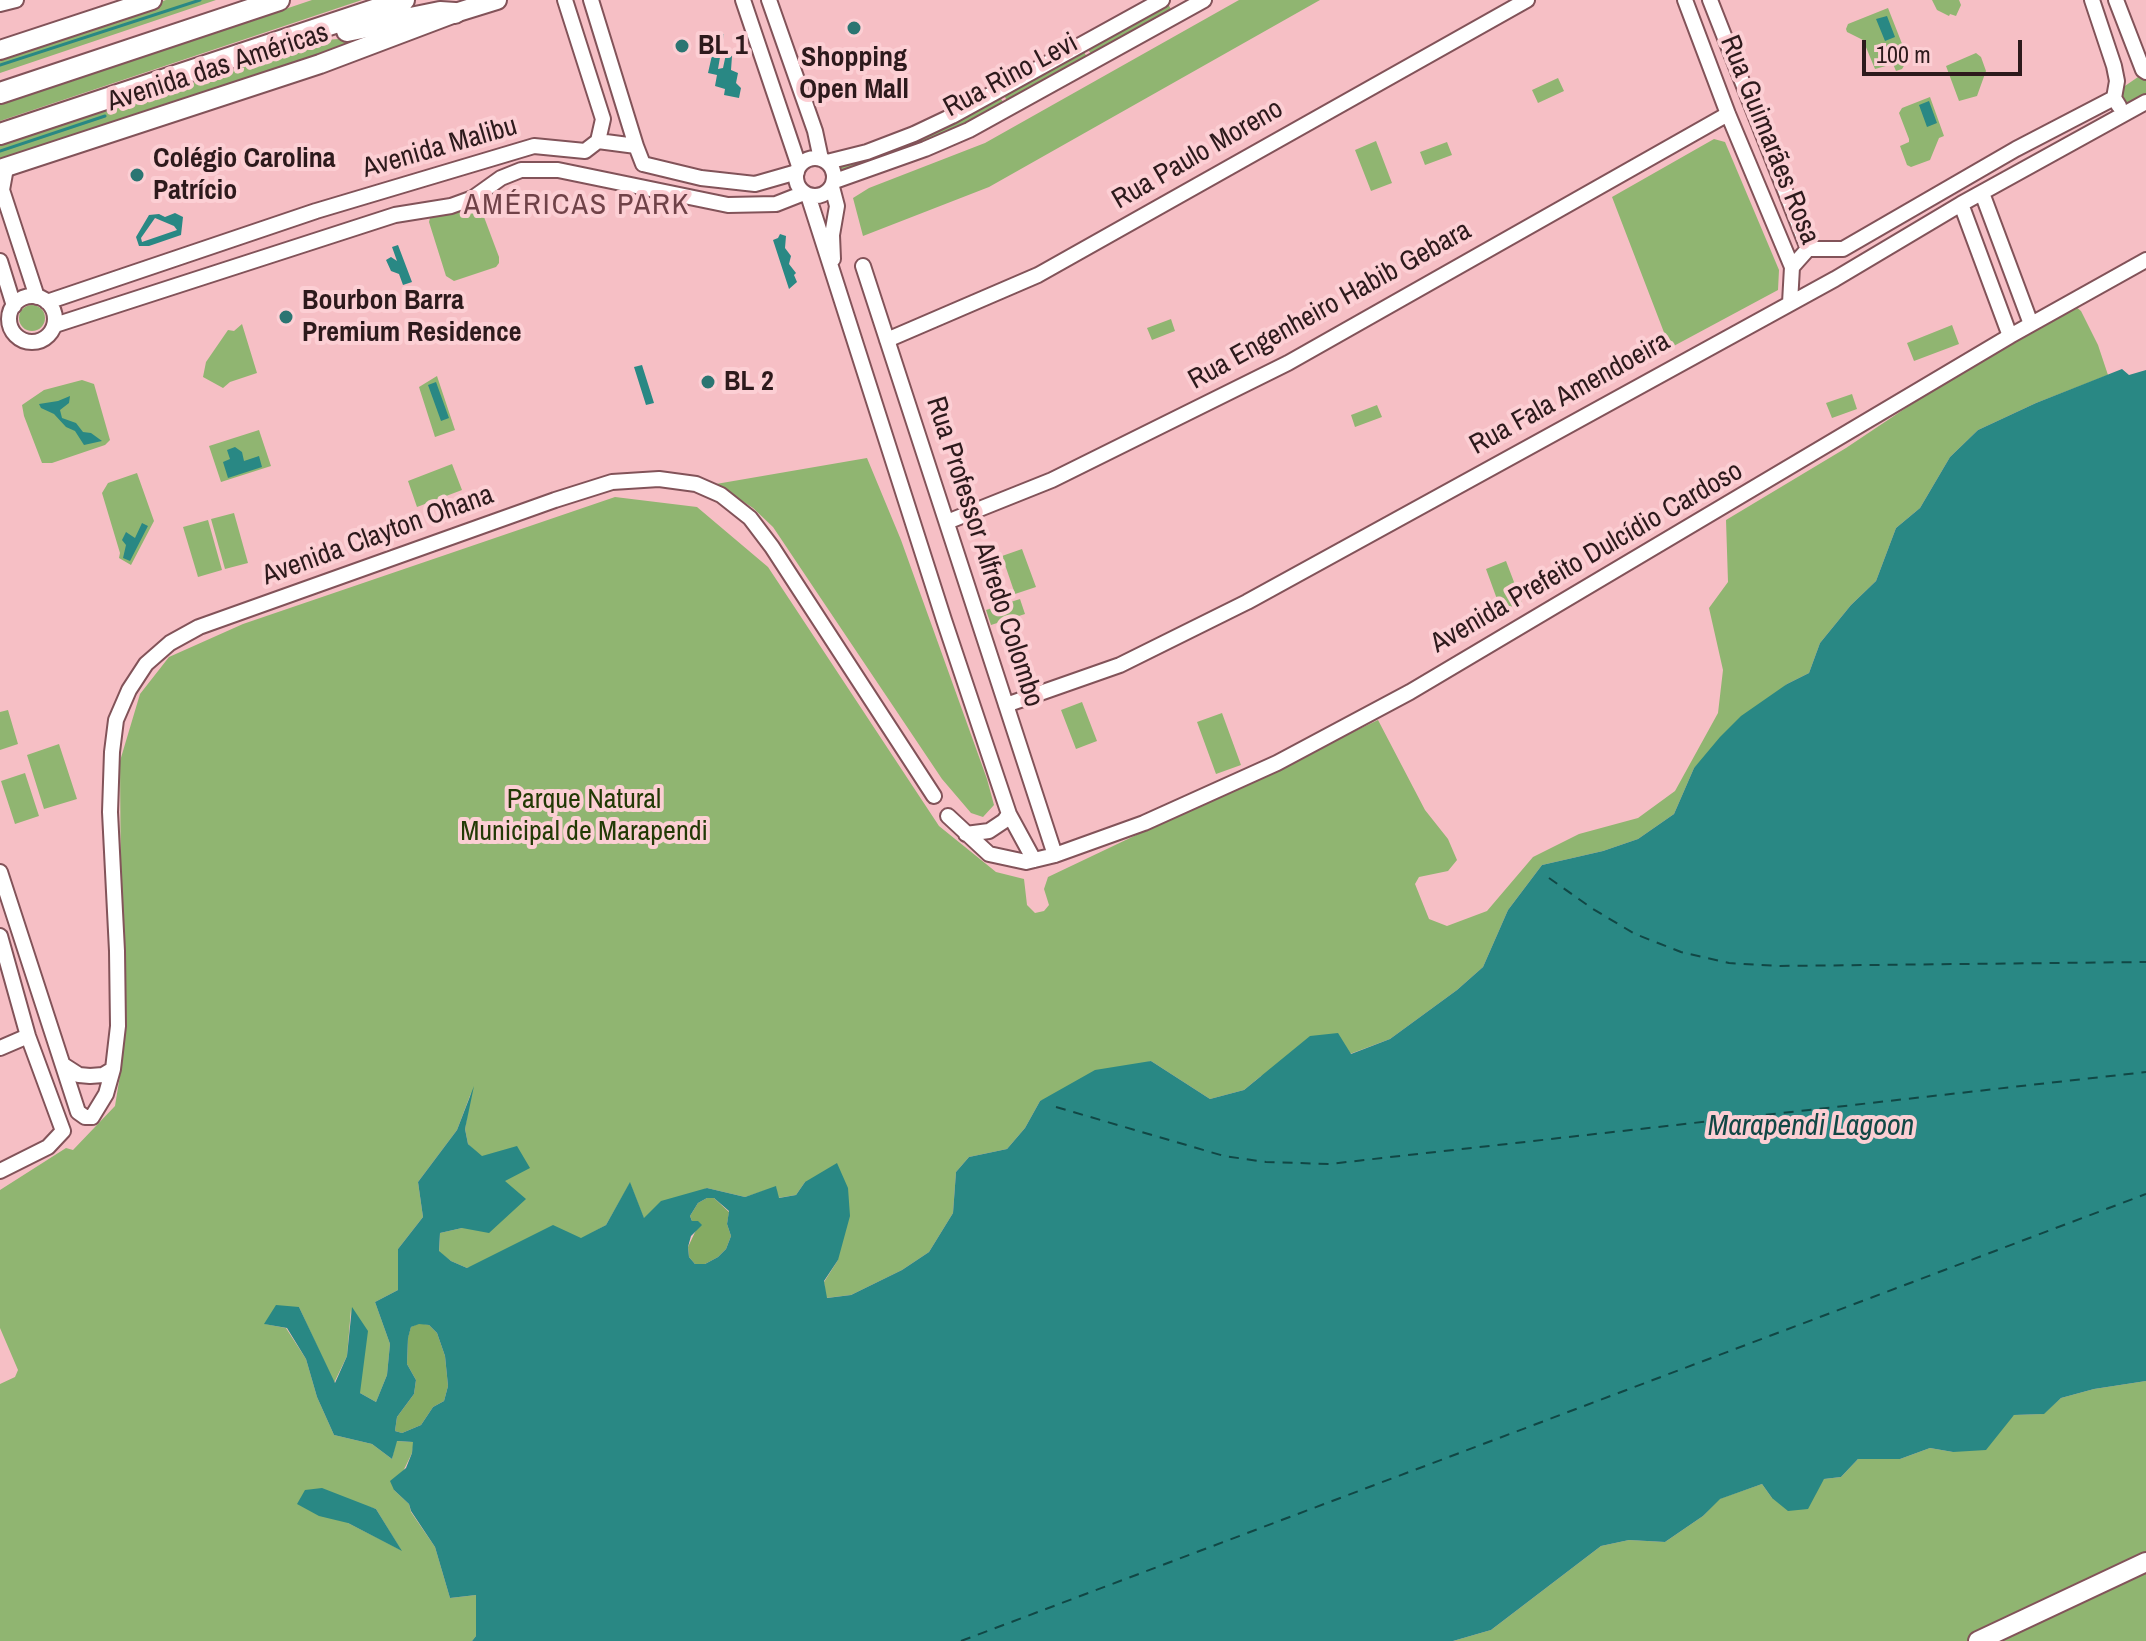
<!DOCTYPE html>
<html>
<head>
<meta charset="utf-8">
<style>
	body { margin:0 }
	#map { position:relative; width:2146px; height:1641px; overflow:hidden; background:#f6bfc5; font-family:"Archivo Narrow",sans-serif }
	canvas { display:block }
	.scale { position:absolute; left:1862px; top:40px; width:160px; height:36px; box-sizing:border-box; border:4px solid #2d1a1c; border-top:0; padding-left:10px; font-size:24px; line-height:28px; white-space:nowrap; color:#2d1a1c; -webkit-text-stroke:6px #fccfd4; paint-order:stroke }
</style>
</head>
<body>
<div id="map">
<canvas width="2146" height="1641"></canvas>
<div class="scale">100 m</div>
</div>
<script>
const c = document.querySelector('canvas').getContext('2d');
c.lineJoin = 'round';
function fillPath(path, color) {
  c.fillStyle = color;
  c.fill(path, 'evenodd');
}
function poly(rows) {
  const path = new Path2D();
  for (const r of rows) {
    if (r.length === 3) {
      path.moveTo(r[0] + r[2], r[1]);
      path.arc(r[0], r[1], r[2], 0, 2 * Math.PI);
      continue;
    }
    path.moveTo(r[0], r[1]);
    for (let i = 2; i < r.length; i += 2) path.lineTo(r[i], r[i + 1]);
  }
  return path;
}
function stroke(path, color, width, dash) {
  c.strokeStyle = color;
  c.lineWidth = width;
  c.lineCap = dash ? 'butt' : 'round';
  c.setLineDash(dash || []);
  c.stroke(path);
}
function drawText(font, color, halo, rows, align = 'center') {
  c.font = font + ' "Archivo Narrow",sans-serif';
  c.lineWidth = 8;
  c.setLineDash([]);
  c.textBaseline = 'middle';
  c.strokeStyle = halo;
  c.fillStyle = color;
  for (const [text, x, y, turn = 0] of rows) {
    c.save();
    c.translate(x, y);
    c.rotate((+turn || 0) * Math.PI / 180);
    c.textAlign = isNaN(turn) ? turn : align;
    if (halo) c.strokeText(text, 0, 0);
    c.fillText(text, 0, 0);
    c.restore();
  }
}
const green = poly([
	[166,0,216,0,0,73,0,55],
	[312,0,362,0,0,121,0,105],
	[1239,0,1320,0,989,187,863,236,853,198,869,188,985,143],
	[1932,0,1959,0,1961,5,1956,16,1950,14,1949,16,1937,10],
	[1167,2,1173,13,1093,58,1087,47],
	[1888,8,1908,59,1902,69,1896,71,1893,64,1875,69,1863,40,1847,32,1846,29,1848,24],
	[370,37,0,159,0,141,324,40],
	[1083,50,1089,61,1009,105,1004,95],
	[1976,53,1981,57,1986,71,1977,96,1959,101,1946,66],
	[2138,77,2146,77,2146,97,2131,104,2122,101,2122,88],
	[1558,78,1564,91,1538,103,1532,90],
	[1000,97,1006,107,923,146,918,135],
	[1930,97,1944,136,1939,138,1930,160,1911,167,1907,165,1900,146,1909,142,1909,139,1899,113,1902,108],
	[915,137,920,148,842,172,841,169,841,166],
	[1714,139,1725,142,1779,270,1778,290,1670,348,1612,197],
	[1376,141,1392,183,1371,191,1355,150],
	[1447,142,1452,155,1425,165,1420,152],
	[478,201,499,257,499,263,496,267,454,281,446,276,429,222,430,218,459,212],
	[32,318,13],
	[2075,306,2081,311,2098,345,2108,375,2036,403,1978,430,1950,457,1920,508,1896,528,1876,581,1851,605,1820,643,1809,673,1787,684,1694,768,1674,814,1638,839,1603,851,1542,865,1508,910,1483,967,1457,990,1390,1039,1350,1054,1261,1076,1244,1090,1210,1099,1151,1061,1040,1101,1025,1128,1007,1149,969,1157,956,1172,953,1213,929,1252,902,1270,851,1295,826,1298,824,1282,838,1260,805,1182,796,1195,778,1198,776,1187,745,1197,707,1188,644,1219,630,1183,606,1225,581,1239,467,1268,451,1261,439,1252,440,1233,462,1228,504,1180,468,1144,465,1129,471,1093,457,1130,418,1182,423,1217,398,1249,398,1290,375,1302,390,1344,387,1375,376,1402,360,1393,351,1309,347,1356,334,1383,299,1307,265,1324,286,1328,306,1359,317,1397,334,1435,372,1444,392,1459,396,1441,414,1442,412,1453,394,1490,409,1504,411,1512,435,1547,450,1598,476,1595,476,1636,472,1641,0,1641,0,1384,15,1377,18,1370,0,1328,0,1190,66,1148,73,1150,115,1106,122,1063,120,761,140,694,169,657,243,624,615,497,697,507,768,567,939,826,996,872,1024,879,1027,905,1035,913,1044,911,1049,905,1044,889,1048,877,1378,720,1425,810,1448,839,1457,860,1448,871,1419,877,1415,884,1429,919,1447,926,1487,911,1533,857,1579,834,1638,818,1675,791,1718,713,1723,670,1709,608,1728,582,1726,520,1846,448,1985,355],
	[356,1503,376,1509,401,1550,348,1523],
	[1171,319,1175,331,1152,340,1147,328],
	[242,324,257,373,230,382,223,388,203,377,206,362,228,330,234,331],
	[1952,325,1959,344,1914,361,1907,343],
	[437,376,455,430,435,437,419,387],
	[82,380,94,384,110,440,105,445,52,463,42,463,24,416,22,405,44,390],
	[1852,394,1857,409,1832,418,1826,403],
	[1377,405,1382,417,1355,427,1351,415],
	[259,430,271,466,221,482,209,446],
	[867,458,901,540,987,779,994,805,983,817,971,813,942,779,773,527,753,508,716,484],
	[452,464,462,490,417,507,408,481],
	[137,473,154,521,131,565,119,558,120,553,102,493,108,483],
	[234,513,248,563,225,569,211,519],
	[208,520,222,570,198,577,183,527],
	[1022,549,1036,587,1015,594,1002,556],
	[1506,561,1522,603,1501,610,1486,569],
	[1020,599,1025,614,991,625,986,610],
	[1082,702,1097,741,1076,749,1061,710],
	[8,710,18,744,0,750,0,712],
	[1222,713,1241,765,1216,774,1197,722],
	[59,744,77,799,44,809,27,755],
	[25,773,39,816,15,824,1,781],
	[2146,1381,2146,1641,1453,1641,1491,1630,1601,1546,1629,1540,1665,1542,1703,1516,1719,1499,1762,1484,1772,1498,1824,1479,1841,1477,1858,1459,1900,1459,1930,1448,1953,1452,2014,1415,2043,1414,2061,1398,2094,1389]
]);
const forest = poly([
	[707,1198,714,1198,729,1212,727,1224,731,1236,726,1249,718,1257,705,1264,695,1264,689,1257,688,1247,696,1230,690,1216,698,1203],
	[419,1323,429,1325,437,1333,445,1356,448,1386,444,1401,433,1407,421,1425,402,1433,395,1431,397,1417,414,1394,416,1380,407,1364,408,1337,411,1327]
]);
const water = poly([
	[1887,16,1895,37,1885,41,1876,19],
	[717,33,724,34,718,69,723,68,726,54,732,56,731,70,738,73,736,83,741,88,739,98,724,95,725,89,715,86,717,75,708,73],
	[1929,101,1937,123,1927,127,1919,105],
	[175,213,183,217,181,235,149,246,139,246,136,237,149,215,159,214,165,217],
	[155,218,174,226,177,230,142,242,141,238],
	[780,234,786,236,785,248,791,256,789,264,796,273,794,275,797,282,789,289,773,240,778,238],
	[398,245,412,282,403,285,399,274,391,271,386,260,391,257,397,261,392,247],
	[642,365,654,403,646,405,634,367],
	[2122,369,2129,375,2146,370,2146,1381,2094,1389,2061,1398,2044,1414,2014,1415,1986,1450,1953,1452,1930,1448,1900,1459,1858,1459,1841,1477,1824,1479,1808,1509,1788,1511,1772,1498,1762,1484,1720,1499,1703,1516,1665,1542,1629,1540,1601,1546,1491,1630,1453,1641,472,1641,476,1636,476,1595,450,1598,435,1547,411,1511,409,1504,394,1490,390,1481,406,1468,412,1453,413,1442,397,1441,392,1459,372,1444,334,1435,317,1397,306,1359,287,1328,264,1324,276,1305,299,1307,335,1383,347,1356,352,1307,368,1331,360,1393,376,1402,387,1375,390,1344,375,1302,398,1290,398,1249,423,1217,418,1182,457,1130,474,1086,465,1129,468,1144,482,1156,517,1146,530,1168,505,1181,526,1199,489,1233,462,1228,440,1233,439,1251,451,1261,467,1268,553,1225,581,1238,606,1225,630,1182,644,1218,661,1201,707,1188,745,1197,776,1186,779,1198,796,1195,805,1182,837,1163,848,1188,850,1216,838,1260,824,1281,827,1298,851,1295,902,1270,929,1252,953,1213,956,1172,969,1157,1007,1149,1025,1128,1040,1101,1095,1070,1151,1061,1210,1099,1244,1090,1310,1036,1338,1033,1351,1054,1390,1039,1457,990,1483,967,1508,910,1542,865,1603,851,1638,839,1674,814,1694,768,1720,737,1741,716,1787,684,1809,673,1820,643,1851,605,1876,581,1896,528,1920,508,1950,457,1978,430,2036,403],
	[707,1198,714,1198,729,1211,727,1224,731,1236,726,1249,718,1257,705,1264,695,1264,689,1257,688,1247,691,1236,702,1225,698,1221,692,1221,690,1216,698,1203],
	[419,1324,429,1325,437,1333,445,1356,448,1386,444,1401,433,1407,421,1425,402,1433,395,1431,397,1417,414,1394,416,1380,407,1364,408,1338,411,1327],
	[436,382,449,418,441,421,428,385],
	[70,396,69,403,60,410,62,418,76,423,83,432,91,433,102,441,84,445,75,431,66,427,54,414,41,408,39,404,58,401],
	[235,447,242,452,244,461,259,456,262,467,228,478,223,462,230,459,227,450],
	[142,523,148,526,130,561,123,558,126,545,122,540,126,532,135,538],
	[322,1488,376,1509,402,1551,348,1523,319,1516,297,1504,305,1490]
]);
const stream = poly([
	[0,65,200,0],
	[0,151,105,116]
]);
const ferry = poly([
	[1549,878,1593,909,1635,934,1681,952,1729,963,1778,966,2146,962],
	[1056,1107,1224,1156,1266,1162,1329,1164,2146,1072],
	[961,1641,2146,1194]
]);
const minor = poly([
	[565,0,603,119,598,141],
	[591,0,636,146],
	[743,0,799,166],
	[769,0,815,131,821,159],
	[1685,0,1728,114,1792,267,1790,303],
	[1710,0,1808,249],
	[2092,0,2114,66,2117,81,2114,98,2119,106],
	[2116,0,2143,70,2146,72],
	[0,4,16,0],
	[815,177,19],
	[827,162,867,152,914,134,952,116,1162,0],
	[643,164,701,178,755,184,797,172],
	[6,168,2,190,37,297],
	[835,181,925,149,969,130,1204,0],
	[832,187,837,206,832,235,833,259],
	[1982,193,2031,324],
	[808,195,944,620,1009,814,1034,860],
	[1961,204,2010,336],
	[0,261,14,306],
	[863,266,1055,855],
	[1792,267,1808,249,1843,249,2016,149,2114,98],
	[32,319,23],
	[47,302,316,211,534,146,585,151,598,141,636,146,643,164],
	[55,325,395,215,451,206,473,198,501,178,521,170,558,170,728,205,776,204,804,193],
	[887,340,1038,275,1527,0],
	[947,522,1052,480,1288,363,1728,114],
	[1006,705,1120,665,1247,602,1835,279,1961,204,2146,102],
	[948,816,989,854,1026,862,1055,855,1144,823,1277,763,1410,692,2010,336,2146,260],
	[966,834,989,831,1004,821,1009,814],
	[0,872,78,1112,85,1117,92,1117,106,1094,113,1069,118,1026,117,951,110,812,112,752,116,720,129,690,146,664,170,643,199,627,555,500,612,482,659,479,696,484,721,495,750,518,772,547,934,796],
	[0,936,28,1036,63,1131,48,1147,0,1171],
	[0,1048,28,1036],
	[65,1066,79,1075,90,1076,103,1075,113,1069]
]);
const major = poly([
	[0,50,152,0],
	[0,169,320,64,455,13,497,0],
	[1978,1641,2146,1562]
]);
const highway = poly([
	[347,31,440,12,455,13],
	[0,93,279,0],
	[0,134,404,0]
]);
const markers = [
	[854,28,8,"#2b7572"],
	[682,46,8,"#2b7572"],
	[137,175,8,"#2b7572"],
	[286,317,8,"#2b7572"],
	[708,382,8,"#2b7572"]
];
const poiNames = [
	["BL 1",698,46],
	["Shopping",854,58,"center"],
	["Open Mall",854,90,"center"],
	["Colégio Carolina",153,159],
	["Patrício",153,191],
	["Bourbon Barra",302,301],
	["Premium Residence",302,333],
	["BL 2",724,382]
];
const streetNames = [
	["Avenida das Américas",218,68,-18],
	["Rua Rino Levi",1011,76,-28],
	["Rua Guimarães Rosa",1769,140,68],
	["Avenida Malibu",440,148,-16],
	["Rua Paulo Moreno",1198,155,-30],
	["Rua Engenheiro Habib Gebara",1330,306,-29],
	["Rua Fala Amendoeira",1570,394,-29],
	["Avenida Clayton Ohana",378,536,-20],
	["Rua Professor Alfredo Colombo",984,552,72],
	["Avenida Prefeito Dulcídio Cardoso",1587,558,-30]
];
const parkNames = [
	["Parque Natural",584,800],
	["Municipal de Marapendi",584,832]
];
const neighbourhoodNames = [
	["AMÉRICAS PARK",577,206]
];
const waterNames = [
	["Marapendi Lagoon",1811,1127]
];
fillPath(green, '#90b571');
fillPath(forest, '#85ab63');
fillPath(water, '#298884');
stroke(stream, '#298884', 3);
stroke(ferry, '#114745', 2, [10, 8]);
stroke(minor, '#825359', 18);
stroke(major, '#825359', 22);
stroke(highway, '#825359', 24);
stroke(minor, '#fff', 14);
stroke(major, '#fff', 18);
stroke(highway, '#fff', 20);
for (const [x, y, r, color] of markers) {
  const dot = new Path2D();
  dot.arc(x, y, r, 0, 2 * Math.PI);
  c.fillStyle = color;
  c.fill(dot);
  stroke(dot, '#fccfd4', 3);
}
drawText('bold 28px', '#2d1a1c', '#fccfd4', poiNames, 'left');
drawText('28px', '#2d1a1c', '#fccfd4', streetNames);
drawText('28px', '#223a05', '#fccfd4', parkNames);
c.letterSpacing = '2px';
drawText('30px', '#704248', '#fccfd4', neighbourhoodNames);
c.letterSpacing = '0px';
drawText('italic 30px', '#114745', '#fccfd4', waterNames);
</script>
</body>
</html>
